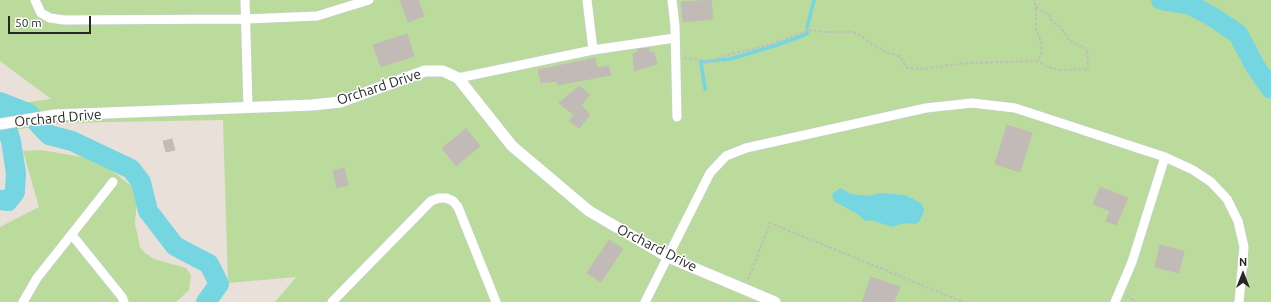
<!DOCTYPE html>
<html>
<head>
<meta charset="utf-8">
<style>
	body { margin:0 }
	#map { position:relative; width:1271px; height:302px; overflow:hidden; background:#e9e0da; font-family:Ubuntu,sans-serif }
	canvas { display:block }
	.north { position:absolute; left:1223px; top:254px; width:40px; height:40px; -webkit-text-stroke:3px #fff; paint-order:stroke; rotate:0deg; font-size:11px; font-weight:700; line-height:16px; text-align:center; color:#272727 }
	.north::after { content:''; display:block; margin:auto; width:14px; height:18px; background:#272727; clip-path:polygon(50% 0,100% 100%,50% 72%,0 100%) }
	.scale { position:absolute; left:8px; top:16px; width:83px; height:18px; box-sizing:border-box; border:2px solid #272727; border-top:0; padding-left:5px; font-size:12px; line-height:14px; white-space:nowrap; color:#272727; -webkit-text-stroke:3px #fff; paint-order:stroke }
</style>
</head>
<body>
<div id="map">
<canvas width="1271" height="302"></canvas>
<div class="north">N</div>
<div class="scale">50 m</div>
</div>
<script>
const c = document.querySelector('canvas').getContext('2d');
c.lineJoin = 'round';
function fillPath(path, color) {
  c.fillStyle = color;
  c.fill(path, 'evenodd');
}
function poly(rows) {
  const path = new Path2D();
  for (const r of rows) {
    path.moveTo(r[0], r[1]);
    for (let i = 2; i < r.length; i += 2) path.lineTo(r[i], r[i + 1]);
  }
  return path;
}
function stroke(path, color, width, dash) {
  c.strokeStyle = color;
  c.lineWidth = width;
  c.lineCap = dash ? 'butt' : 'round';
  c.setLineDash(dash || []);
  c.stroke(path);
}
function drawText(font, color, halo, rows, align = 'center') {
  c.font = font + ' Ubuntu,sans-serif';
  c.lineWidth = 3;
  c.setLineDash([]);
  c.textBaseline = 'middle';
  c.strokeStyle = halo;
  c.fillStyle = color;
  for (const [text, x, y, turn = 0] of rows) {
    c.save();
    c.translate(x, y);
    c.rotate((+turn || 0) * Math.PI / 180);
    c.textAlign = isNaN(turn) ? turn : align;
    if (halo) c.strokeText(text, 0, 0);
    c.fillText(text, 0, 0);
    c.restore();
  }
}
const green = poly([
	[0,0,1271,0,1271,302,275,302,296,277,228,283,223,120,61,123,0,132,0,106,51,99,0,61],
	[41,150,88,158,106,166,134,188,137,198,135,224,140,247,145,253,154,259,186,268,191,275,189,290,176,302,0,302,0,227,39,207,23,151]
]);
const water = poly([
	[840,188,851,194,869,196,881,193,905,195,921,203,924,209,923,214,919,222,915,224,905,223,892,227,871,220,865,221,859,215,834,201,832,194]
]);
const stream = poly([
	[807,28,814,0],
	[705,89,701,62,730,59,777,45,807,34,807,32]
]);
const river = poly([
	[1161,0,1190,5,1213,17,1238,34,1255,66,1271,89],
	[0,102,28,113,49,135,72,141,131,169,141,182,148,211,175,246,209,264,219,284,206,302],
	[0,108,11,141,16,173,15,192,8,201,0,200]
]);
const building = poly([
	[400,0,418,0,424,16,408,22,400,0],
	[711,0,713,19,683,22,681,2,711,0],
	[407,34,414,56,381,67,373,45,407,34],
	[649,48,649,52,654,52,657,64,634,71,633,54,638,52,638,49,649,48],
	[595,58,597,68,609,66,611,75,558,85,556,81,541,83,538,70,595,58],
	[579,86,590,95,581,105,590,115,579,128,569,121,574,115,559,103,579,86],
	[1007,125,1032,133,1020,172,995,164,1007,125],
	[466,129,480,146,456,166,442,148,466,129],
	[172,139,175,150,166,152,163,141,172,139],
	[344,168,348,185,337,188,333,171,344,168],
	[1100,187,1128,198,1116,225,1106,221,1110,211,1093,204,1100,187],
	[609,240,623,249,601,282,587,273,609,240],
	[1160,245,1184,251,1179,273,1155,267,1160,245],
	[871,277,900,287,894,302,862,302,871,277]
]);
const path = poly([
	[1036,7,1050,16,1050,19,1061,28,1069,40,1087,49,1088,69,1060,70,1047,67,1038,61],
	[684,58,710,62,727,55,771,44,810,30,827,32,852,32,860,35,870,43,888,53,900,56,905,65,908,68,921,69,968,63,1038,61,1041,55,1042,45,1036,28,1036,7,1034,0],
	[748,280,770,223,963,302],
	[1127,295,1135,302]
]);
const minor = poly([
	[35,0,41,13,50,18,64,20,246,19,317,16,369,0],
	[245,0,248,107],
	[587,0,593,50],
	[672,0,675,26,677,117],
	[458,78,593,50,675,38],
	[72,235,122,297,124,302],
	[23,302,37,278,113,182],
	[332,302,431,201,439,198,446,198,453,201,458,207,496,302],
	[645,302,710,173,726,156,746,148,926,108,972,103,1015,108,1165,157,1193,170,1211,182,1227,199,1238,221,1244,247,1239,302],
	[1115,302,1132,262,1165,157]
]);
const tertiary = poly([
	[0,124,55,115,312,105,340,102,425,71,443,71,458,78,512,146,589,211,668,257,775,302]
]);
const streetNames = [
	["Orchard Drive",379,87,-18],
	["Orchard Drive",58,118,-5],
	["Orchard Drive",657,248,27]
];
fillPath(green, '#badb9b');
fillPath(water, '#75d6e2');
stroke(stream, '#75d6e2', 3.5);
stroke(river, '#75d6e2', 20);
fillPath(building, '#c1bab7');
stroke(building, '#c3bcb4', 1);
stroke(minor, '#c8ced8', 10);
stroke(tertiary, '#c8ced8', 12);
stroke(path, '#bebebe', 2, [3, 2]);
stroke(minor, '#fff', 9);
stroke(tertiary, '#fff', 11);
drawText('14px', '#272727', '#fff', streetNames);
</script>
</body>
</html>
